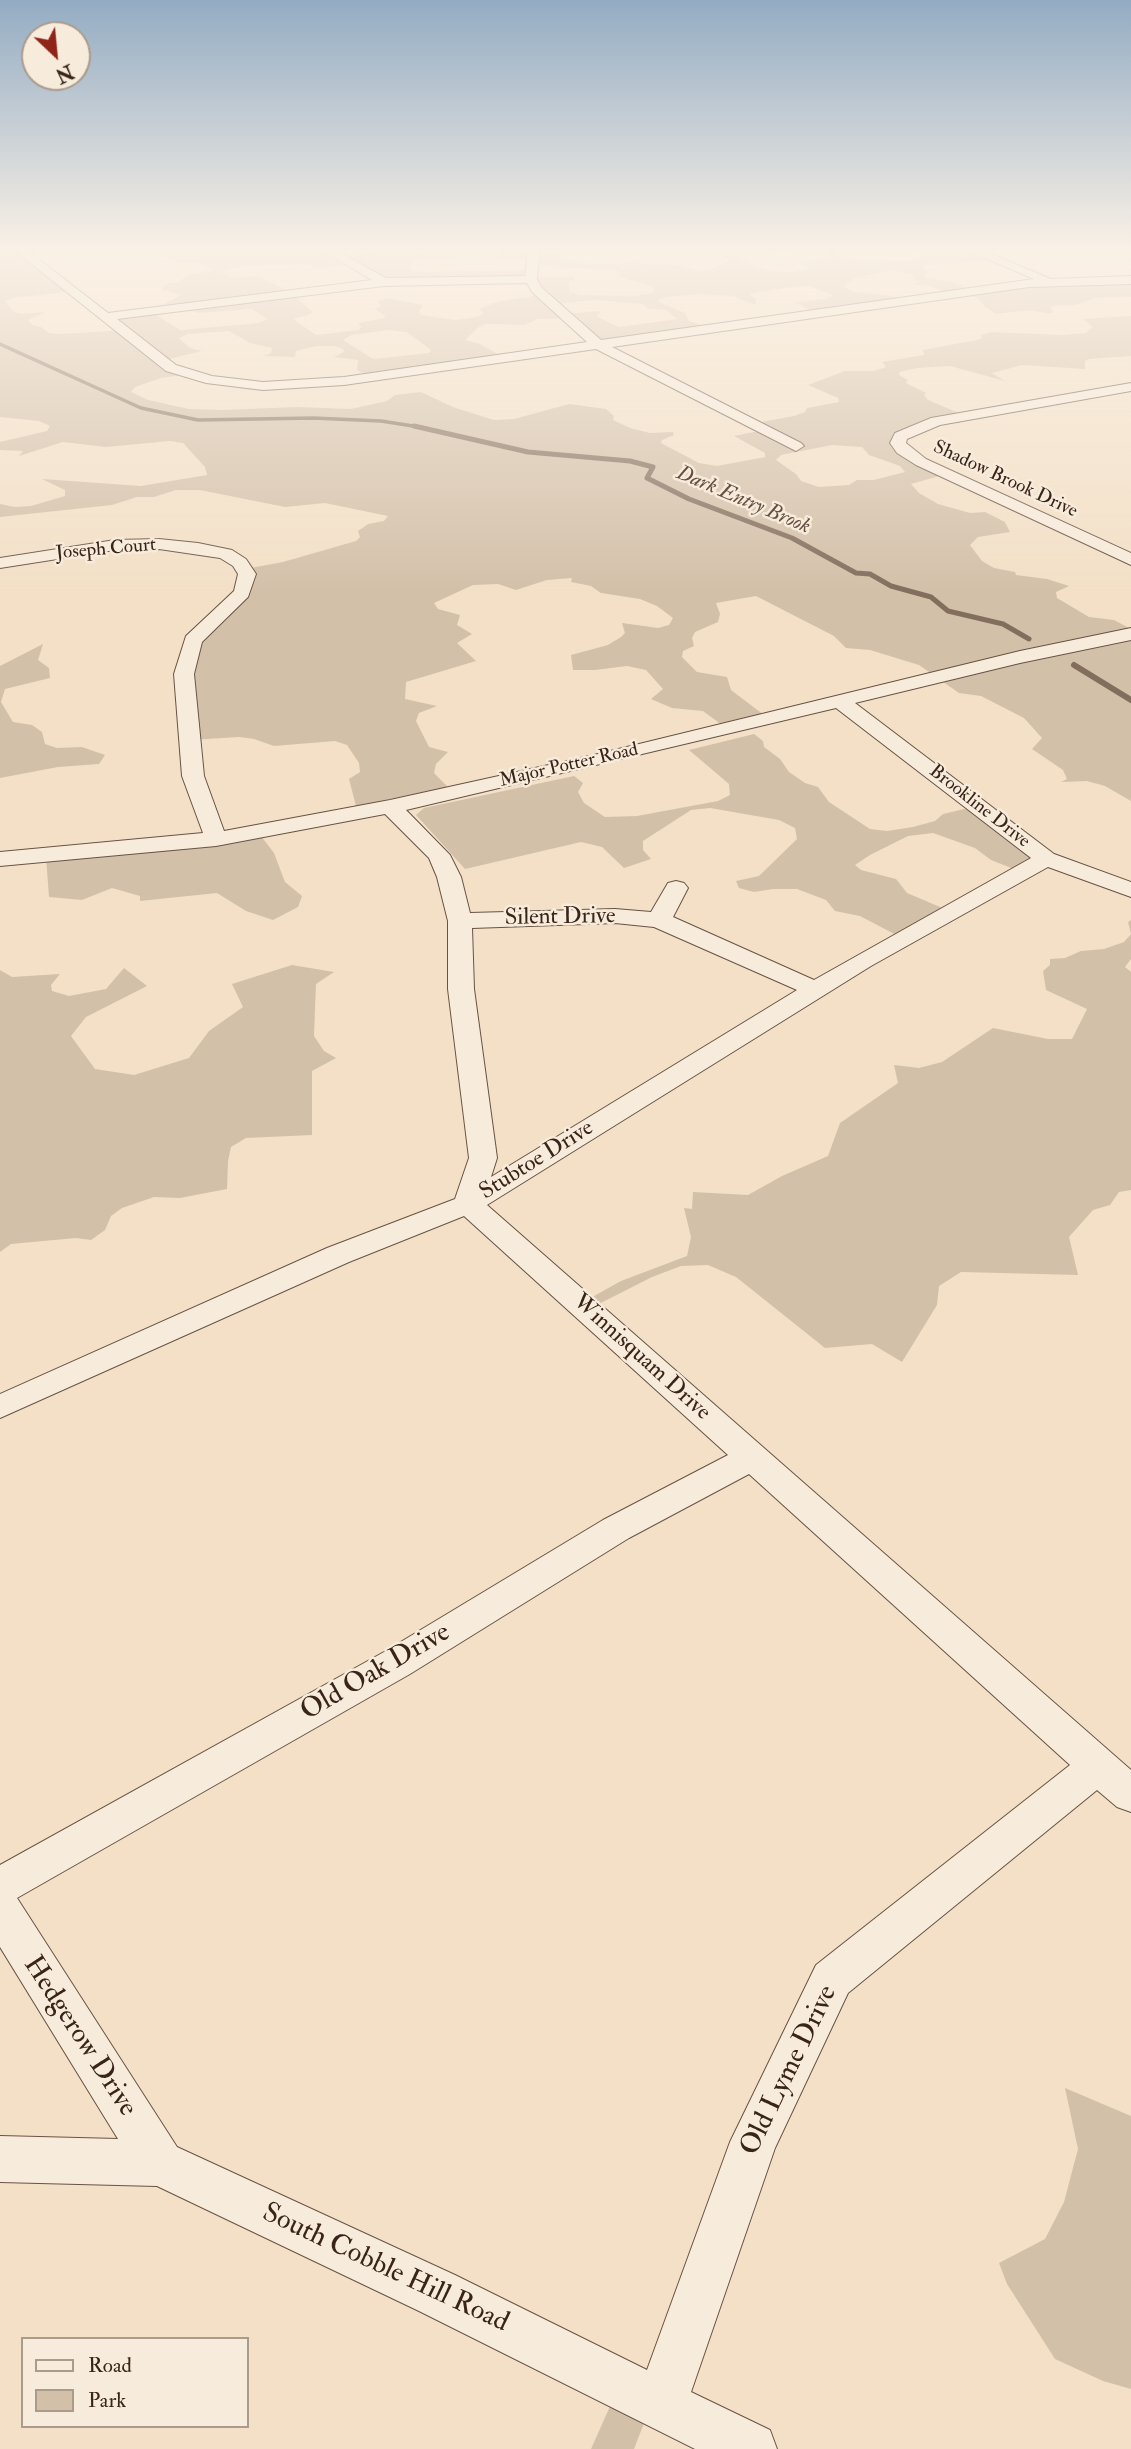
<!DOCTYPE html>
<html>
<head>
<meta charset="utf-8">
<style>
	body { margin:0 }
	#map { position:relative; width:1131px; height:2449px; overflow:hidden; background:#f3e0c7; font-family:"IM FELL Double Pica",serif }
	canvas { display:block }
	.legend { position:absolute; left:21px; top:2337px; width:228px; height:91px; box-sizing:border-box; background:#f7ebdb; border:2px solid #ab9b8d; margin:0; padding:9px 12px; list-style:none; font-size:21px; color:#392419 }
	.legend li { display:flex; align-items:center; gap:14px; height:35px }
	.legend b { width:35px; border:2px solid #ab9b8d }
	.north { position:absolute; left:21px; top:21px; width:70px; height:70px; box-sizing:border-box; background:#f7ebdb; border:2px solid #ab9b8d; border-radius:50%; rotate:154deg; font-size:19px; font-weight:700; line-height:28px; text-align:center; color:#392419 }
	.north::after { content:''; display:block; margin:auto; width:24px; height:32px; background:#8f2418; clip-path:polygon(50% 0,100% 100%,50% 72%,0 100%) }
</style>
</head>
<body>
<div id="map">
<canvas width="1131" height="2449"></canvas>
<ul class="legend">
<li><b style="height:9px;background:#f7ebdb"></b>Road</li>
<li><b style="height:19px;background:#d3c0a9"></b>Park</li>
</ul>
<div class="north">N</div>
</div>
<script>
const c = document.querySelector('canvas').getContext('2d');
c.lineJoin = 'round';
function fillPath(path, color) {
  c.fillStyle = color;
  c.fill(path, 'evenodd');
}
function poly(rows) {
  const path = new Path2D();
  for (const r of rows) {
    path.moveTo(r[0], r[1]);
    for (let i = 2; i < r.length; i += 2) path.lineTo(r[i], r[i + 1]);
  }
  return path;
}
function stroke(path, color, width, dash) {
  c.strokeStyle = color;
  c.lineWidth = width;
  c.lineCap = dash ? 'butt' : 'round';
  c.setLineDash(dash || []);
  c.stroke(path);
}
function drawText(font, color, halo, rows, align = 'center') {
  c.font = font + ' "IM FELL Double Pica",serif';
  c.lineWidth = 5;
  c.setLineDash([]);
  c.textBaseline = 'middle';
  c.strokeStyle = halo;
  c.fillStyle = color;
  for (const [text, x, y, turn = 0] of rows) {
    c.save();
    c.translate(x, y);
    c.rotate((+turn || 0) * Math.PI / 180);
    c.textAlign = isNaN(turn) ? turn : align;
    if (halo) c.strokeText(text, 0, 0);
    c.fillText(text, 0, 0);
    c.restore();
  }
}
const green = poly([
	[0,250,22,250,75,291,14,298,5,301,14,312,21,314,46,312,28,320,32,325,41,327,49,333,61,334,124,330,111,316,150,311,180,330,259,323,268,319,252,309,199,313,184,307,173,308,165,303,182,295,162,290,165,284,179,282,187,275,213,270,199,263,177,263,153,250,327,250,340,257,362,255,378,250,416,250,418,254,428,256,490,258,501,256,502,250,535,250,536,253,551,253,580,263,618,265,633,260,643,264,677,265,699,271,711,269,729,260,726,257,714,255,721,252,721,250,789,250,791,252,772,252,738,257,748,264,772,271,790,272,811,268,798,264,830,257,827,250,836,250,839,256,851,260,912,261,922,258,918,250,972,250,998,259,958,264,937,263,922,267,929,272,923,277,953,282,969,289,1131,277,1131,297,1095,298,1076,305,1054,306,1050,308,1053,311,1050,314,1030,310,996,314,984,306,978,298,957,292,947,293,930,286,912,285,919,282,913,278,914,275,893,270,854,278,844,287,853,292,887,295,900,299,813,312,795,302,827,299,833,295,809,286,798,286,752,293,750,295,756,299,756,304,753,304,733,296,700,294,666,297,659,299,659,302,685,313,689,321,707,327,602,343,567,318,538,319,524,325,486,324,480,326,465,340,480,344,503,357,367,376,357,370,358,360,334,357,344,352,343,349,334,346,316,346,296,351,295,357,264,356,271,353,272,348,250,343,229,331,188,334,179,338,190,348,202,351,165,360,190,374,161,378,135,387,131,392,148,400,189,409,223,410,297,407,351,409,387,401,395,395,421,392,453,407,494,420,514,419,569,404,606,409,614,416,613,420,630,428,650,433,673,432,674,435,662,440,661,443,699,463,717,466,765,457,765,453,734,436,764,430,755,423,794,416,805,412,807,408,839,402,838,398,808,385,845,371,874,371,886,367,882,362,924,355,923,350,977,340,982,338,981,335,992,332,1062,335,1085,333,1093,327,1082,319,1131,316,1131,356,1089,359,1085,361,1085,369,1022,365,992,373,1005,381,950,366,917,368,900,372,899,375,908,380,906,383,926,393,924,395,928,400,961,414,919,423,903,432,903,444,908,452,950,473,911,484,919,493,938,504,970,513,985,512,1005,522,1010,532,978,537,970,545,982,561,994,568,1015,572,1016,575,1047,579,1069,586,1056,592,1057,598,1089,617,1114,620,1131,629,1131,801,1105,786,1087,781,1061,782,1067,779,1063,770,1032,749,1042,738,1024,718,981,696,959,693,919,665,870,650,846,648,834,636,756,596,716,603,720,614,718,622,695,632,692,638,694,646,683,651,682,657,697,672,727,677,731,690,764,715,722,725,703,711,672,708,651,699,663,689,646,670,627,666,595,670,573,670,571,655,608,645,621,637,625,633,622,623,658,628,669,625,673,618,657,606,640,599,601,593,591,586,571,582,572,578,547,580,516,590,498,584,473,585,434,603,438,609,460,615,457,625,472,634,457,643,476,661,406,682,405,699,437,706,419,713,416,721,429,747,448,752,436,764,434,773,448,787,356,806,349,779,360,772,359,763,347,745,335,741,274,746,254,739,239,737,191,740,192,645,242,596,245,569,283,562,356,541,360,537,358,531,368,524,384,521,388,516,325,503,285,507,200,490,176,490,154,497,137,497,112,505,0,517,0,504,15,507,31,506,65,496,65,490,42,479,141,486,207,475,205,467,183,443,170,441,106,447,63,442,19,456,23,451,0,450,0,442,47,431,50,426,39,421,0,417],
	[483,258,533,261,536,266,615,270,619,272,620,277,653,287,653,293,634,296,580,295,570,292,569,282,575,280,574,277,533,277,531,270,421,272,410,269,412,261,423,259],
	[304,264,318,268,354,265,389,282,531,279,540,295,500,301,479,309,484,313,477,317,455,320,421,315,419,312,423,305,386,298,377,301,381,306,374,309,385,315,384,318,358,323,362,327,358,330,316,335,293,319,311,314,312,312,291,292,258,276,232,278,221,272,244,266],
	[595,300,643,304,648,309,666,310,677,319,619,327,596,316,601,312,598,311,565,314,554,304],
	[389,330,407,332,431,350,429,353,373,359,343,340,351,335],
	[832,445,862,447,869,455,900,466,905,472,874,480,857,480,849,485,819,487,801,481,796,474,776,460,781,455],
	[43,644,38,660,49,668,50,678,5,689,1,702,13,722,32,725,42,732,45,744,57,748,82,747,105,755,99,764,58,767,0,778,0,666],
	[754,734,763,741,764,747,780,759,789,772,805,783,818,787,829,802,870,829,887,831,913,827,935,821,943,814,977,806,1047,858,1019,871,991,860,975,848,933,833,908,836,870,855,855,865,861,870,896,879,907,893,952,912,902,938,860,916,835,911,826,900,797,889,773,889,754,892,739,888,736,881,759,876,797,839,795,828,779,820,710,808,691,810,643,841,643,850,651,859,624,868,602,847,581,842,465,869,416,815,424,808,574,776,583,783,578,792,584,803,605,817,637,816,718,801,730,795,729,784,689,750],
	[258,832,274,853,285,882,302,896,298,907,273,920,246,911,217,893,140,901,140,896,112,888,82,900,49,897,46,857],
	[1131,920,1131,959,1125,967,1131,972,1131,1190,1119,1192,1110,1205,1093,1210,1069,1237,1078,1275,961,1272,939,1286,937,1305,902,1362,872,1344,825,1348,736,1277,708,1265,681,1266,652,1277,589,1309,585,1301,621,1281,687,1256,691,1237,684,1208,692,1209,693,1192,748,1195,782,1176,828,1156,840,1123,898,1083,894,1065,919,1068,942,1062,993,1028,1048,1039,1072,1039,1087,1009,1046,990,1043,971,1050,965,1050,959,1065,958,1081,951,1104,949,1124,942,1131,934,1128,922],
	[292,965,334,972,316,984,314,1036,324,1051,336,1058,312,1071,312,1135,246,1138,231,1147,228,1161,227,1189,180,1198,154,1197,122,1208,111,1216,105,1230,91,1240,76,1238,11,1244,0,1252,0,970,12,977,60,974,51,985,52,991,69,996,106,989,124,968,147,986,86,1017,71,1036,95,1069,134,1075,189,1058,209,1031,243,1007,232,984],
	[1065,2088,1131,2116,1131,2389,1103,2381,1055,2359,1007,2284,999,2263,1045,2239,1064,2202,1078,2149],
	[619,2386,651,2405,634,2449,591,2449]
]);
const streamFar2 = poly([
	[0,344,141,408,198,420,313,418,381,421,426,428]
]);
const streamFar1 = poly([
	[414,426,528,452,630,461,653,467,647,478,689,499,792,538,856,573,870,574,891,586,931,597,948,611,1003,624,1029,639]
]);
const stream = poly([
	[1074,665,1131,700]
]);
const minor = poly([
	[14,250,27,250,108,313,372,280,321,250,335,250,386,278,525,276,528,250,540,250,537,279,541,287,601,340,1034,279,966,250,982,250,1051,279,1131,276,1131,284,1029,287,612,347,801,443,804,446,796,451,596,349,344,385,263,390,206,383,166,371,14,250],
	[527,283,532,292,587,342,344,377,263,382,212,376,176,365,117,319,384,286,527,283],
	[1131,383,1131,391,940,425,907,439,906,443,926,459,1131,553,1131,565,916,465,897,453,890,443,895,433,931,418,1131,383],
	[159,539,198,543,232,550,246,559,256,574,248,597,202,642,194,674,204,776,224,831,390,800,594,755,1020,651,1131,628,1131,640,1020,663,855,703,1054,854,1131,882,1131,897,1048,867,871,966,487,1205,1131,1770,1131,1812,1117,1807,1097,1790,848,1993,775,2148,691,2392,770,2430,777,2449,695,2449,419,2311,157,2186,0,2182,0,2136,118,2139,0,1947,0,1865,384,1652,603,1520,728,1455,464,1216,349,1262,0,1418,0,1394,327,1248,455,1199,469,1158,448,989,448,921,437,877,429,858,385,814,216,846,0,866,0,852,203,833,182,776,174,674,186,636,234,591,238,574,233,566,220,558,159,549,115,550,0,568,0,558,115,540,159,539],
	[836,708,1031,858,814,980,673,917,688,888,684,883,676,881,668,883,651,912,615,909,470,913,461,877,450,855,406,810,836,708],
	[615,923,654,927,797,990,491,1177,497,1158,474,989,472,928,615,923],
	[749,1474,1070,1765,816,1965,730,2142,647,2370,455,2275,177,2147,17,1898,410,1674,629,1538,749,1474]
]);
const farStreetnames = [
	["Shadow Brook Drive",1005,480,25],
	["Joseph Court",106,550,-5],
	["Major Potter Road",569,766,-13],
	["Brookline Drive",979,807,38]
];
const farWaternames = [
	["Dark Entry Brook",743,501,23]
];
const streetNames = [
	["Silent Drive",560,918,-1],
	["Stubtoe Drive",537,1161,-32],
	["Winnisquam Drive",641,1358,42]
];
const nearStreetnames = [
	["Old Oak Drive",376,1673,-30],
	["Hedgerow Drive",79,2037,57],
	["Old Lyme Drive",790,2071,-64],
	["South Cobble Hill Road",385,2269,25]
];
fillPath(green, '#d3c0a9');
stroke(streamFar2, '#836e5e', 3.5);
stroke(streamFar1, '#836e5e', 5);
stroke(stream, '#836e5e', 6);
stroke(minor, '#685344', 2);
fillPath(minor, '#f7ebdb');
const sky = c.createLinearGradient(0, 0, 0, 593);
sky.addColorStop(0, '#93acc3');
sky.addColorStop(0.42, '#faf1e6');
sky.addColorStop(1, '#faf1e600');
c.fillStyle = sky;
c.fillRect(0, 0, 1131, 593);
drawText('19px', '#392419', '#f7ebdb', farStreetnames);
drawText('italic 21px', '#644f41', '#f7ebdb', farWaternames);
drawText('23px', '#392419', '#f7ebdb', streetNames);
drawText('28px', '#392419', '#f7ebdb', nearStreetnames);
</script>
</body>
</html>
